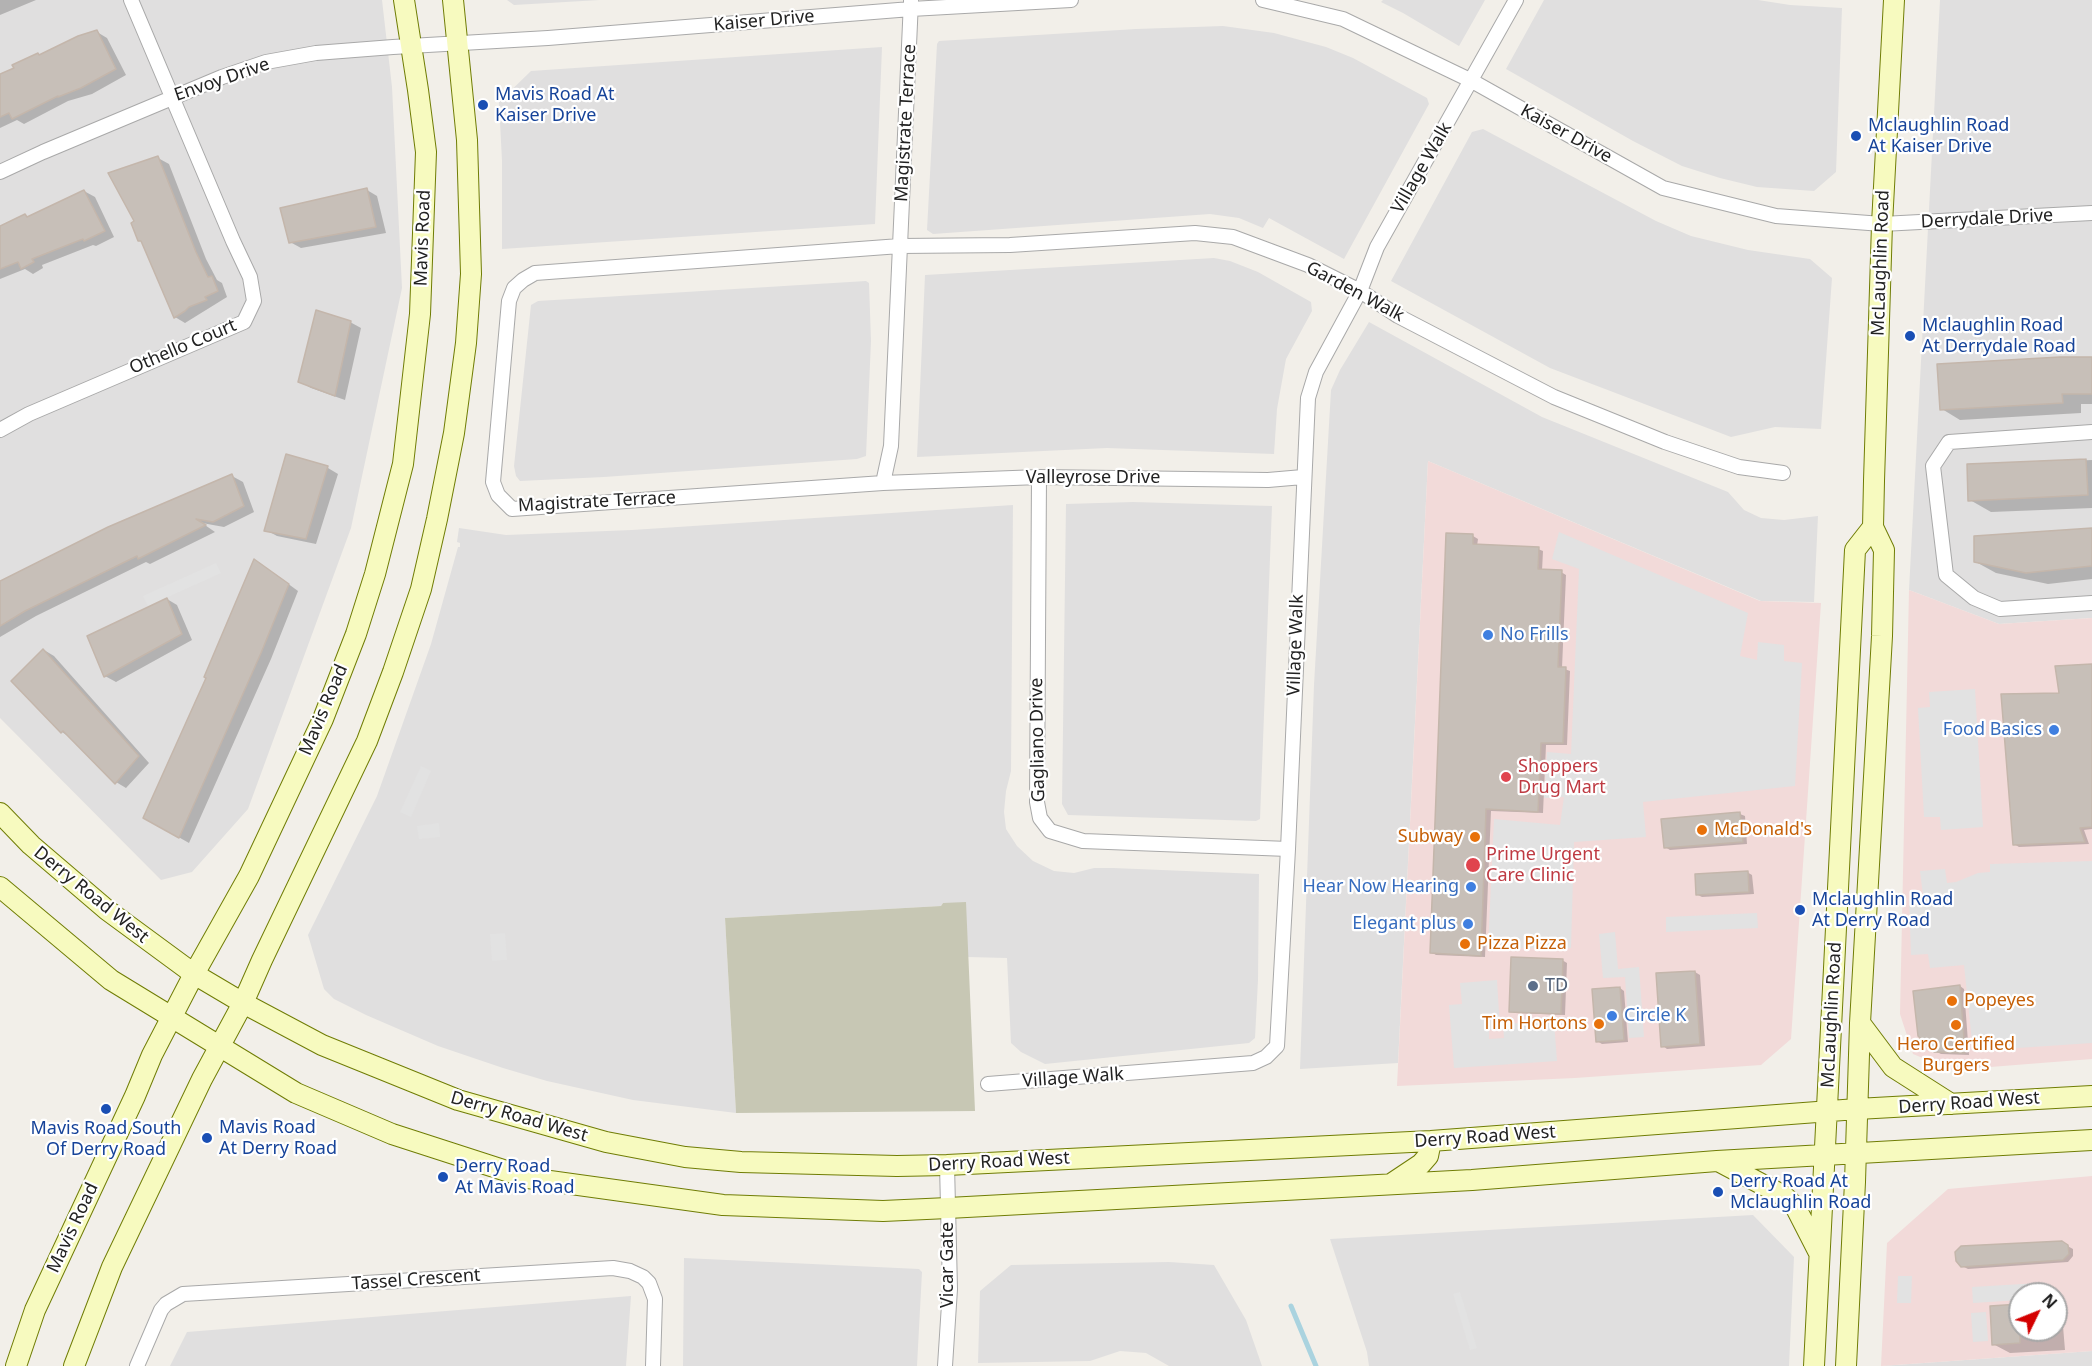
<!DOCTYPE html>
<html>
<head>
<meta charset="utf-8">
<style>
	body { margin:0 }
	#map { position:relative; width:2092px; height:1366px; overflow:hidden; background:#f2efe9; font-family:"Noto Sans",sans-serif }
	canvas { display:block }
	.north { position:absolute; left:2008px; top:1282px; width:60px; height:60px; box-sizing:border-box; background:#fff; border:2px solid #a7a7a7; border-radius:50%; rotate:47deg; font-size:16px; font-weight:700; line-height:24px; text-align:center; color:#222 }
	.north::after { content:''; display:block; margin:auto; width:21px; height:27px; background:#d40000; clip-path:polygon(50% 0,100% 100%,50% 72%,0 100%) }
</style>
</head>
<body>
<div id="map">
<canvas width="2092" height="1366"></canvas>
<div class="north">N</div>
</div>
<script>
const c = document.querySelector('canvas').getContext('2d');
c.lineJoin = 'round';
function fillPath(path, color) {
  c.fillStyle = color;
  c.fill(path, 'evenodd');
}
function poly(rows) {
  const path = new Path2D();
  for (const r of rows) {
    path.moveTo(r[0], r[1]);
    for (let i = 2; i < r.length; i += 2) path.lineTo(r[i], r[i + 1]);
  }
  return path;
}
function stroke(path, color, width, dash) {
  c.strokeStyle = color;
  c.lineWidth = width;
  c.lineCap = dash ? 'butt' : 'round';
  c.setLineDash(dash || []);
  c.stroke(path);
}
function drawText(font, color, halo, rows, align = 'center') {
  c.font = font + ' "Noto Sans",sans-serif';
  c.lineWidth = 4.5;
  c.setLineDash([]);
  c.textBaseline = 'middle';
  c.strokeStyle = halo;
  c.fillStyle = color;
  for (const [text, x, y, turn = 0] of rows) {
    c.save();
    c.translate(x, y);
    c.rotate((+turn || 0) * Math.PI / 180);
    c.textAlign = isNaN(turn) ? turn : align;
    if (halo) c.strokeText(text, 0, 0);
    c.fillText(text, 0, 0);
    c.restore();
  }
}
const residential = poly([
	[0,0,382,0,392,87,402,288,351,528,248,809,192,872,161,880,0,718],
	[507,0,600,0,514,5],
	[1383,0,1485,0,1459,46,1403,13,1381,2],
	[1544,0,1758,0,1790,5,1842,8,1836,172,1814,191,1757,187,1720,178,1682,166,1633,141,1506,69],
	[1940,0,2092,0,2092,618,1999,624,1909,590],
	[1223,26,1274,33,1326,47,1353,58,1427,98,1429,104,1344,259,1269,218,1263,228,1239,218,1210,214,933,234,927,230,937,44,939,41,1136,29],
	[882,47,875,224,502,249,502,161,499,102,531,71],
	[1483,129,1656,221,1691,236,1748,250,1810,259,1832,278,1821,429,1775,427,1731,437,1550,368,1391,281,1472,132],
	[1214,258,1230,261,1258,272,1311,302,1312,311,1286,359,1277,409,1274,454,1107,448,917,457,925,275],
	[866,281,869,283,871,341,866,456,857,459,604,477,520,481,516,476,514,466,531,305,538,301],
	[1369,322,1542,417,1728,492,1744,510,1761,518,1784,520,1818,516,1814,602,1761,601,1428,461,1398,1063,1300,1069,1314,685,1331,390,1340,370],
	[1133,502,1272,506,1260,819,1256,821,1068,815,1062,804,1066,504],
	[1013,505,1011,771,1006,791,1004,812,1006,829,1017,846,1033,861,1054,871,1074,873,1094,868,1113,868,1259,874,1258,980,1255,1038,1249,1043,1045,1064,1021,1052,1011,1043,1007,958,968,957,943,903,941,906,725,918,736,1113,633,1100,547,1081,503,1068,438,1046,366,1015,334,999,324,989,308,935,377,796,431,644,458,547,460,547,460,543,457,542,459,528,506,535,632,530],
	[1753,1215,1794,1257,1789,1366,1369,1366,1367,1352,1330,1239],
	[684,1258,919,1269,922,1272,917,1366,683,1366],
	[1169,1262,1214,1265,1246,1320,1262,1366,1169,1366,1146,1353,1120,1351,1090,1361,978,1363,980,1291,1011,1265],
	[631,1296,626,1366,170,1366,187,1332],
	[2092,1351,2092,1366,1881,1366]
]);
const commercial = poly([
	[1428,461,1760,601,1821,603,1791,1039,1761,1065,1575,1078,1397,1086],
	[1909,590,1999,624,2092,618,2092,1059,1952,1070,1913,1054,1900,1014],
	[2092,1176,2092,1351,1881,1366,1887,1243,1948,1189],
	[2020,1294,2056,1294,2056,1330,2020,1330]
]);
const construction = poly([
	[966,902,975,1111,736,1113,725,918,941,906,943,903]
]);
const parking = poly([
	[1559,532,1748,613,1740,656,1757,660,1758,642,1784,645,1784,661,1802,663,1795,786,1643,802,1646,837,1574,842,1571,948,1488,948,1494,819,1560,825,1564,797,1544,798,1547,752,1571,754,1579,569,1552,559],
	[216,563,221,573,148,606,143,596],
	[1975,689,1983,827,1941,830,1940,817,1924,817,1918,708,1930,707,1929,692],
	[421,766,431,771,411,817,400,812],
	[439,823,440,837,419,839,417,826],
	[2092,861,2092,1043,1973,1051,1964,965,1930,968,1928,954,1911,955,1909,898,1923,895,1920,871,1945,869,1947,883,1956,882,1978,873,1990,872,1990,864],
	[1757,913,1758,928,1666,932,1666,917],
	[1615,932,1618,969,1639,967,1644,1037,1629,1038,1625,977,1603,978,1599,934],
	[505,933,507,960,492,961,490,934],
	[1497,980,1500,1029,1489,1030,1489,1039,1504,1038,1503,1024,1554,1021,1557,1061,1454,1068,1449,1005,1462,1004,1460,983],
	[1898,1276,1912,1276,1911,1303,1897,1303],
	[2039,1283,2040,1294,2020,1294,2020,1300,1973,1303,1972,1287],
	[1460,1292,1477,1348,1470,1350,1453,1294],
	[1986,1312,1988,1341,1973,1342,1971,1313]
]);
const shadow = poly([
	[0,0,36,0,0,15],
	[97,32,107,38,126,75,92,94,68,101,24,124,17,120,0,128,0,76],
	[158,158,169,164,206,259,217,280,222,283,227,297,185,323,175,317,144,243,139,240,136,222],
	[367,190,377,196,386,233,301,248,290,242],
	[84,191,95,197,114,237,96,246,93,245,42,265,43,268,33,274,25,269,0,279,0,227,25,216,29,218],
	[350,322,361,328,345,400,311,388,300,382],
	[2092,358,2092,404,2081,404,2081,413,1960,420,1942,409],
	[287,456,328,468,338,474,316,544,277,536,266,530],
	[2092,460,2092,508,1991,512,1970,500,1968,465],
	[232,476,243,482,254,512,224,527,202,523,215,532,150,564,146,562,36,616,0,637,0,581,1,582],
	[2092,529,2092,579,2048,584,1996,573,1976,562],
	[1447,535,1473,536,1478,539,1477,546,1538,549,1543,551,1542,571,1561,572,1566,575,1562,668,1570,671,1567,745,1546,745,1543,813,1491,811,1485,957,1436,955,1431,952],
	[265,567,298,591,271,659,189,843,145,818],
	[167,599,177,605,192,640,116,682,105,676],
	[44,650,54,656,149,763,126,788,116,782,71,738,62,732],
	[2092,666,2092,829,2084,830,2089,844,2019,847,2014,844,2061,695],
	[1740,814,1745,816,1747,844,1670,850,1665,847],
	[1747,872,1752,875,1754,894,1702,897,1698,895],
	[1562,960,1567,963,1565,1015,1515,1013,1511,1011],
	[1695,972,1700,975,1705,1046,1667,1049,1663,1046],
	[1960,986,1964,989,1969,1055,1941,1054,1935,1051],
	[1620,988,1624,991,1628,1042,1602,1044,1597,1041],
	[2062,1243,2073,1249,2073,1256,2068,1262,1968,1269,1962,1266],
	[2020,1306,2020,1330,2056,1330,2056,1310,2062,1314,2065,1350,2010,1353,1993,1344]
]);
const stream = poly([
	[1291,1306,1316,1366]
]);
const building = poly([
	[97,30,116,69,81,88,58,97,58,96,12,119,9,113,0,117,0,74,14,68,12,65,38,53,39,55,78,36,97,30],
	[158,156,196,252,208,277,212,276,218,291,205,297,207,300,189,307,185,311,174,318,141,241,138,241,131,223,134,221,108,173,158,156],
	[367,188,376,227,289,243,280,208,367,188],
	[84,190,105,231,84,241,83,239,32,259,34,262,21,269,18,262,0,269,0,226,25,214,27,217,84,190],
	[316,310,351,321,335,396,298,382,316,310],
	[2060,357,2092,357,2092,394,2062,394,2063,403,1940,410,1937,364,2060,357],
	[286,454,328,466,306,539,264,531,286,454],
	[2086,459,2088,495,1968,501,1967,464,2086,459],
	[232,474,244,506,213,522,196,519,206,525,138,559,137,556,25,611,0,626,0,581,108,527,232,474],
	[2092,528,2092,566,2026,573,1974,562,1974,536,2092,528],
	[1446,533,1473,534,1473,544,1539,547,1538,569,1562,570,1558,667,1566,667,1563,743,1541,743,1538,812,1486,809,1481,956,1430,953,1446,533],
	[254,559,289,584,261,653,179,838,143,818,206,678,204,677,254,559],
	[167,598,182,634,104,677,87,636,167,598],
	[43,649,139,756,115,784,63,731,61,733,11,681,43,649],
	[2092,664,2092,827,2080,828,2085,842,2013,845,2001,694,2059,693,2055,666,2092,664],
	[1740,812,1743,842,1664,848,1661,819,1740,812],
	[1748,871,1749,892,1696,895,1695,874,1748,871],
	[1511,957,1563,959,1561,1014,1509,1012,1511,957],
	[1695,971,1700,1044,1661,1047,1656,973,1695,971],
	[1960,985,1965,1053,1934,1052,1918,1036,1913,991,1960,985],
	[1620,987,1624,1040,1596,1042,1592,989,1620,987],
	[2062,1241,2068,1245,2069,1254,2063,1260,1961,1267,1956,1261,1955,1252,1961,1246,2062,1241],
	[2020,1304,2020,1343,1992,1345,1990,1306,2020,1304]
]);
const street = poly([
	[1263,0,1343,19,1472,81,1663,188,1776,216,1882,224,2092,213],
	[0,172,43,152,222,77,266,62,316,53,393,47,548,38,911,9,1071,0],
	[0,430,29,414,244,322,254,301,250,277,233,241,131,0],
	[2092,432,1949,442,1933,466,1946,575,1974,598,2000,609,2092,603],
	[1039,477,1037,802,1040,818,1050,831,1083,841,1288,849],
	[1303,477,1268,480,1039,477,883,483,512,509,498,495,493,482,509,301,514,288,523,280,535,273,900,246,1010,245,1195,233,1233,237,1308,265,1360,291,1398,316,1554,397,1665,442,1739,467,1783,473],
	[883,483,891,446,911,1],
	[988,1084,1253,1063,1266,1057,1277,1046,1288,849,1308,398,1316,372,1360,291,1377,247,1516,0],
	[137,1366,161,1310,166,1304,183,1294,613,1268,630,1271,643,1277,649,1283,655,1299,653,1366],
	[945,1366,950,1289,947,1165]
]);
const secondary = poly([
	[0,813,31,845,107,910,194,974,243,1003,322,1045,458,1100,606,1142,685,1157,741,1162,897,1166,947,1165,1431,1141,1857,1109,2092,1096],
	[0,887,111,980,296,1093,392,1134,528,1178,723,1205,883,1211,948,1208,1472,1180,1717,1161,2092,1140],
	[1860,1023,1893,1067,1951,1104],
	[1720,1162,1784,1196,1796,1208,1818,1251],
	[1391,1184,1421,1164,1428,1156,1431,1141],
	[16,1366,35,1310,135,1096,152,1055,194,974,249,876,323,719,356,634,375,574,403,464,420,314,426,152,418,90,404,0],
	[74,1366,112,1267,202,1079,243,1003,262,960,367,741,393,672,421,589,437,519,454,433,466,343,471,274,467,140,453,0],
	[1814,1366,1855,550,1873,527],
	[1846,1366,1855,1182,1860,1023,1882,636,1884,550,1873,527,1874,481,1882,224,1894,0]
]);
const markers = [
	[483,105,6,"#1a4fb4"],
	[1856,136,6,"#1a4fb4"],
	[1910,336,6,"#1a4fb4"],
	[1488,635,6,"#3f7fe0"],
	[2054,730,6,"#3f7fe0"],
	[1506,777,6,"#e0444e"],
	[1702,830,6,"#e8710a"],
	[1475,837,6,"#e8710a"],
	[1473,865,8,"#e0444e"],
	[1471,887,6,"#3f7fe0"],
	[1800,910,6,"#1a4fb4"],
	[1468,924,6,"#3f7fe0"],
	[1465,944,6,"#e8710a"],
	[1533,986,6,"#5c6f8a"],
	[1952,1001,6,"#e8710a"],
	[1612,1016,6,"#3f7fe0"],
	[1599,1024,6,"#e8710a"],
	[1956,1025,6,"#e8710a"],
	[106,1109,6,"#1a4fb4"],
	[207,1138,6,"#1a4fb4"],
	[443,1177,6,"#1a4fb4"],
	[1718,1192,6,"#1a4fb4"]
];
const streetNames = [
	["Kaiser Drive",764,21,-5],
	["Envoy Drive",222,80,-19],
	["Magistrate Terrace",906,123,-87],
	["Kaiser Drive",1566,134,29],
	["Village Walk",1422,168,-60],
	["Derrydale Drive",1987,219,-3],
	["Mavis Road",423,238,-88],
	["McLaughlin Road",1881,263,-88],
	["Garden Walk",1355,292,28],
	["Othello Court",183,347,-23],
	["Valleyrose Drive",1093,478],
	["Magistrate Terrace",597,502,-3],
	["Village Walk",1296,645,-88],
	["Mavis Road",324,710,-67],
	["Gagliano Drive",1038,740,-91],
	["Derry Road West",91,895,39],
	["McLaughlin Road",1832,1015,-87],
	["Village Walk",1073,1078,-4],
	["Derry Road West",1969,1103,-4],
	["Derry Road West",519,1117,16],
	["Derry Road West",1485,1137,-4],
	["Derry Road West",999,1162,-3],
	["Mavis Road",73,1228,-65],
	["Vicar Gate",948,1265,-90],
	["Tassel Crescent",416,1280,-4]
];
const transitNames = [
	["Mavis Road At",495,95],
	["Kaiser Drive",495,116],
	["Mclaughlin Road",1868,126],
	["At Kaiser Drive",1868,147],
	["Mclaughlin Road",1922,326],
	["At Derrydale Road",1922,347],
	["Mclaughlin Road",1812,900],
	["At Derry Road",1812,921],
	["Mavis Road",219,1128],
	["At Derry Road",219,1149],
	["Mavis Road South",106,1129,"center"],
	["Of Derry Road",106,1150,"center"],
	["Derry Road",455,1167],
	["At Mavis Road",455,1188],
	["Derry Road At",1730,1182],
	["Mclaughlin Road",1730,1203]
];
const shopNames = [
	["No Frills",1500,635,"left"],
	["Food Basics",2042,730],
	["Hear Now Hearing",1459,887],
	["Elegant plus",1456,924],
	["Circle K",1624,1016,"left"]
];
const healthNames = [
	["Shoppers",1518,767],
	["Drug Mart",1518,788],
	["Prime Urgent",1486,855],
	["Care Clinic",1486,876]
];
const foodNames = [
	["McDonald's",1714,830],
	["Subway",1463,837,"right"],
	["Pizza Pizza",1477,944],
	["Popeyes",1964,1001],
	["Tim Hortons",1587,1024,"right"],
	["Hero Certified",1956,1045,"center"],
	["Burgers",1956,1066,"center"]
];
const serviceNames = [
	["TD",1545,986]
];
fillPath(residential, '#e0dfdf');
fillPath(commercial, '#f2dad9');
fillPath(construction, '#c7c7b4');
fillPath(parking, '#e2e2e2');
fillPath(shadow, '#0003');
stroke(stream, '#aad3df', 5);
fillPath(building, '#c7bfb8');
stroke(building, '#c4b6ab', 1.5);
stroke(street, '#a9a9a9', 16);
stroke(secondary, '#707d05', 22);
stroke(street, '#fff', 14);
stroke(secondary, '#f7fabf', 20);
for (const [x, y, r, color] of markers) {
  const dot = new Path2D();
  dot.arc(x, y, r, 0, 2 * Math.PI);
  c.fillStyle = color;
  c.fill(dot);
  stroke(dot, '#fff', 2);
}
drawText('18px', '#222', '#fff', streetNames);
drawText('18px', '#164399', '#fff', transitNames, 'left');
drawText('18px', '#366cbe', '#fff', shopNames, 'right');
drawText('18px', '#be3a42', '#fff', healthNames, 'left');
drawText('18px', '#c56008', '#fff', foodNames, 'left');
drawText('18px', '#4e5e75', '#fff', serviceNames, 'left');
</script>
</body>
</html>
